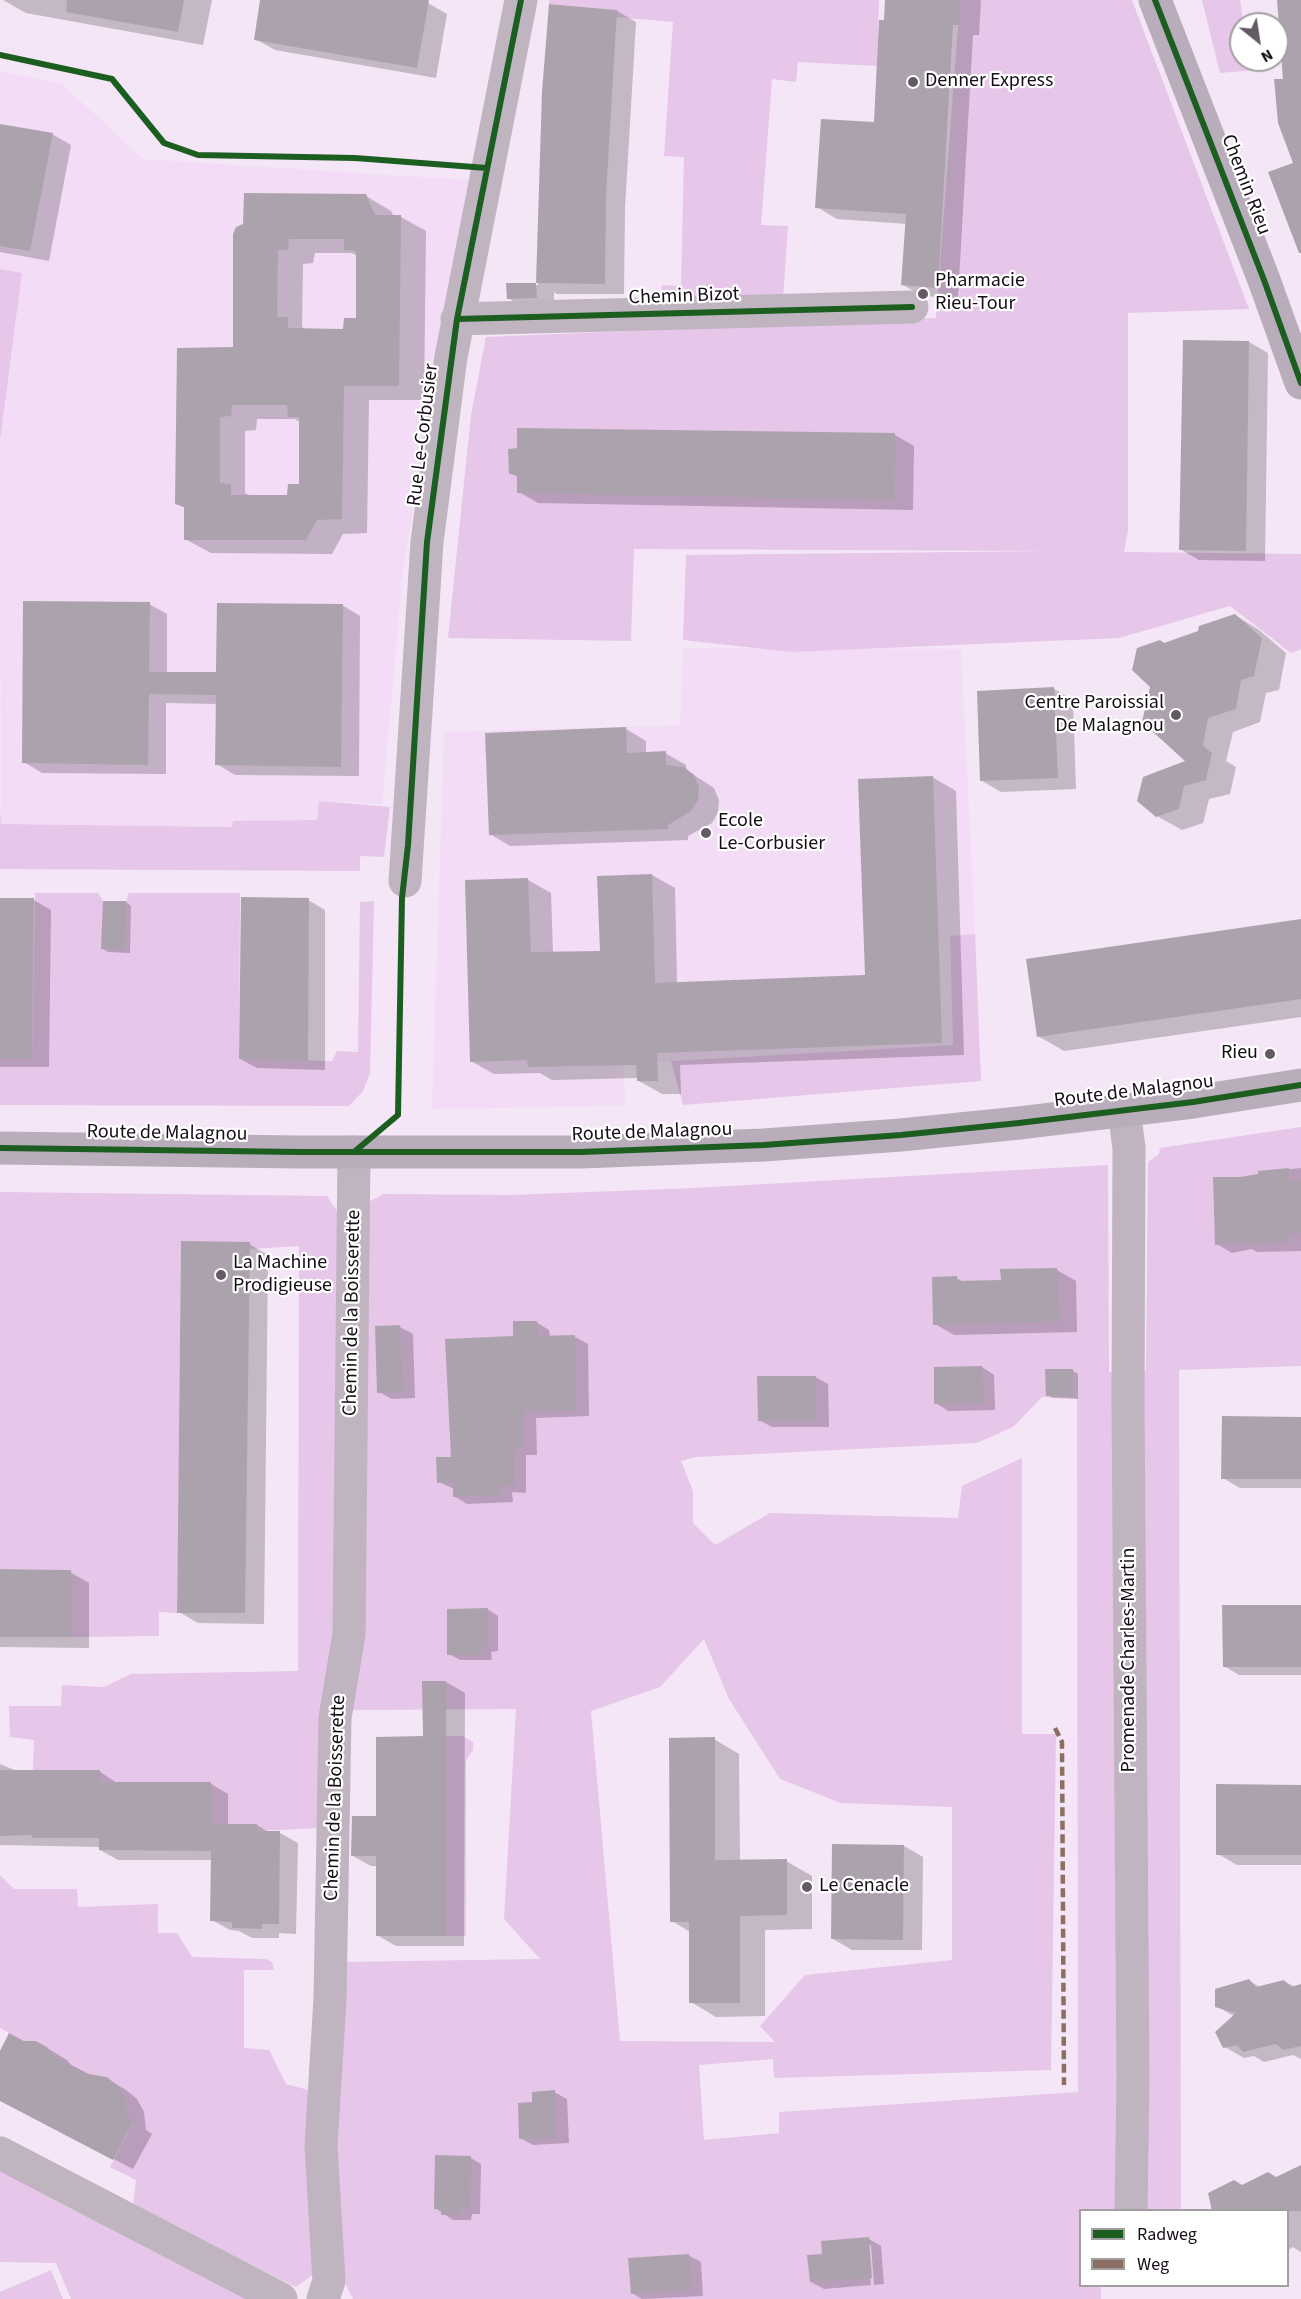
<!DOCTYPE html>
<html>
<head>
<meta charset="utf-8">
<style>
	body { margin:0 }
	#map { position:relative; width:1301px; height:2299px; overflow:hidden; background:#f4e6f6; font-family:"Source Sans 3",sans-serif }
	canvas { display:block }
	.legend { position:absolute; left:1079px; top:2209px; width:210px; height:78px; box-sizing:border-box; background:#fff; border:2px solid #a29fa2; margin:0; padding:8px 10px; list-style:none; font-size:18px; color:#160e17 }
	.legend li { display:flex; align-items:center; gap:12px; height:30px }
	.legend b { width:30px; border:2px solid #a29fa2 }
	.north { position:absolute; left:1229px; top:12px; width:60px; height:60px; box-sizing:border-box; background:#fff; border:2px solid #a29fa2; border-radius:50%; rotate:150deg; font-size:16px; font-weight:700; line-height:24px; text-align:center; color:#160e17 }
	.north::after { content:''; display:block; margin:auto; width:21px; height:27px; background:#645a65; clip-path:polygon(50% 0,100% 100%,50% 72%,0 100%) }
</style>
</head>
<body>
<div id="map">
<canvas width="1301" height="2299"></canvas>
<ul class="legend">
<li><b style="height:8px;background:#1b5e20"></b>Radweg</li>
<li><b style="height:8px;background:#8d6e63"></b>Weg</li>
</ul>
<div class="north">N</div>
</div>
<script>
const c = document.querySelector('canvas').getContext('2d');
c.lineJoin = 'round';
function fillPath(path, color) {
  c.fillStyle = color;
  c.fill(path, 'evenodd');
}
function poly(rows) {
  const path = new Path2D();
  for (const r of rows) {
    path.moveTo(r[0], r[1]);
    for (let i = 2; i < r.length; i += 2) path.lineTo(r[i], r[i + 1]);
  }
  return path;
}
function stroke(path, color, width, dash) {
  c.strokeStyle = color;
  c.lineWidth = width;
  c.lineCap = dash ? 'butt' : 'round';
  c.setLineDash(dash || []);
  c.stroke(path);
}
function drawText(font, color, halo, rows, align = 'center') {
  c.font = font + ' "Source Sans 3",sans-serif';
  c.lineWidth = 4.5;
  c.setLineDash([]);
  c.textBaseline = 'middle';
  c.strokeStyle = halo;
  c.fillStyle = color;
  for (const [text, x, y, turn = 0] of rows) {
    c.save();
    c.translate(x, y);
    c.rotate((+turn || 0) * Math.PI / 180);
    c.textAlign = isNaN(turn) ? turn : align;
    if (halo) c.strokeText(text, 0, 0);
    c.fillText(text, 0, 0);
    c.restore();
  }
}
const built = poly([
	[0,71,62,84,143,159,468,180,403,570,382,804,320,801,317,820,234,821,233,827,1,824,0,441,22,273,0,269],
	[683,648,961,649,975,934,950,936,953,1045,624,1064,625,1106,432,1109,444,732,680,725]
]);
const green = poly([
	[549,0,879,0,877,66,798,62,796,82,772,79,761,225,788,226,783,298,661,304,662,285,681,286,684,157,664,156,673,22,616,17,617,10,549,4],
	[960,0,1132,0,1249,309,1128,313,1128,531,1124,552,1301,554,1301,649,1291,653,1230,606,1119,638,791,652,683,640,686,555,1054,551,634,549,631,641,448,638,471,415,486,337,936,318],
	[1202,0,1240,0,1243,24,1241,24,1241,60,1253,60,1256,70,1220,73],
	[0,269,22,273,0,441],
	[319,801,390,807,384,857,360,856,360,871,0,869,0,809,1,824,232,827,233,821,317,820],
	[35,893,98,893,103,901,126,901,129,893,240,893,239,1059,332,1061,337,1051,358,1052,360,902,374,901,370,1073,363,1091,349,1106,0,1105,0,1058,32,1058],
	[975,934,981,1081,683,1105,671,1061,953,1045,950,936],
	[1301,1127,1301,1366,1179,1370,1181,2210,1080,2210,1080,2286,1101,2286,1101,2299,353,2299,346,2285,343,2266,332,2129,343,1962,540,1959,504,1919,516,1709,349,1710,369,1202,383,1194,511,1195,694,1188,1108,1165,1109,1372,1146,1371,1148,1162,1159,1154,1160,1148],
	[1042,1397,1077,1398,1078,2092,779,2112,779,2133,704,2140,699,2065,773,2059,774,2078,1051,2070,1056,1734,1022,1734,1022,1458,962,1486,958,1518,770,1513,715,1545,693,1523,693,1491,681,1461,696,1457,977,1443,1013,1427],
	[704,1639,729,1699,780,1779,841,1803,952,1807,952,1960,805,1975,760,2026,775,2042,620,2041,591,1711,660,1687],
	[0,1192,327,1196,343,1220,338,1614,320,1828,257,1831,257,1824,229,1824,211,1831,211,1782,100,1782,99,1770,33,1770,34,1740,10,1737,9,1706,61,1706,62,1685,104,1687,131,1674,298,1671,299,1246,249,1249,181,1242,177,1613,159,1612,159,1636,71,1637,70,1570,0,1569],
	[446,1736,462,1736,473,1742,473,1750,466,1760,466,1936,446,1936],
	[0,1875,14,1889,77,1889,78,1907,158,1904,158,1933,177,1933,192,1957,266,1959,272,1962,274,1970,244,1970,244,2048,269,2050,286,2084,312,2091,317,2272,296,2287,133,2208,136,2180,110,2167,133,2122,127,2118,118,2086,107,2077,89,2074,56,2057,47,2047,36,2041,24,2041,0,2028],
	[0,2164,259,2299,71,2299,56,2263,0,2262],
	[51,2270,63,2299,0,2299,0,2292]
]);
const shadow = poly([
	[3,0,212,0,203,45,26,13],
	[262,0,411,0,428,3,447,14,436,78,275,50,255,39],
	[887,0,981,0,979,35,973,35,958,298,923,296,903,285,907,224,837,219,817,207,876,123],
	[617,11,636,22,625,208,624,294,557,294,554,292,554,308,526,308,508,298,507,285,538,285,543,92],
	[0,126,52,134,71,145,49,261,0,252],
	[366,196,391,211,394,217,401,217,426,231,424,400,369,400,367,533,343,534,332,554,211,553,185,539,185,508,176,503,234,349,235,234],
	[315,253,352,253,357,256,357,319,345,330,307,330,302,327,303,264,313,263],
	[257,419,295,419,300,422,300,486,288,496,251,496,245,493,245,431,256,430],
	[1249,342,1268,353,1265,561,1199,560,1180,549],
	[519,429,895,435,914,446,913,510,538,503,519,492,519,478,511,473,519,450],
	[149,604,167,614,167,674,217,674,342,605,360,616,359,776,235,775,217,764,218,704,166,703,166,774,42,773,24,762],
	[1235,615,1259,630,1286,653,1279,690,1266,693,1260,722,1233,732,1226,761,1236,767,1230,794,1209,799,1203,823,1182,830,1157,816,1188,762,1165,644,1199,633],
	[1054,689,1073,700,1076,789,1001,792,982,781],
	[626,729,646,741,646,754,665,753,686,765,686,770,714,788,719,800,718,812,712,823,688,836,688,840,510,846,490,834],
	[932,777,956,791,964,1055,680,1065,681,1094,662,1094,639,1081,638,1078,552,1080,540,1073,494,1074,471,1061,466,881,528,880,551,893,553,953,602,952,652,875,675,888,677,983,866,976],
	[0,900,34,900,51,910,49,1067,0,1067],
	[308,900,325,910,325,1070,257,1068,240,1059],
	[126,902,131,906,130,953,108,952,103,949],
	[1301,920,1301,1017,1064,1051,1038,1036],
	[1301,1168,1301,1251,1257,1252,1252,1249,1232,1253,1217,1244,1240,1179,1260,1175,1260,1172],
	[249,1244,268,1255,264,1624,198,1623,179,1612],
	[1057,1270,1076,1281,1077,1332,954,1335,935,1324,956,1278,964,1282,1002,1281],
	[536,1322,549,1330,550,1337,575,1337,588,1344,589,1416,536,1418,537,1455,526,1455,526,1493,512,1492,513,1502,467,1504,454,1496,454,1489,439,1482,515,1337],
	[400,1327,413,1334,415,1398,392,1399,379,1392],
	[982,1367,994,1375,995,1410,948,1411,936,1403],
	[1073,1371,1078,1374,1078,1399,1053,1398,1047,1395],
	[815,1377,828,1384,829,1427,772,1427,759,1420],
	[1301,1418,1301,1488,1240,1488,1223,1478],
	[0,1571,70,1572,89,1583,89,1648,0,1647],
	[1301,1607,1301,1675,1239,1675,1224,1666],
	[487,1609,498,1616,498,1651,491,1652,492,1660,460,1660,449,1654],
	[446,1682,465,1693,464,1946,396,1946,377,1935,378,1866,371,1866,353,1856,378,1818,424,1738],
	[714,1739,739,1754,740,1861,786,1861,812,1876,812,1929,765,1930,765,2016,716,2017,691,2002,690,1932,672,1921],
	[0,1764,17,1771,99,1771,117,1783,211,1784,228,1794,228,1826,257,1825,270,1833,280,1833,298,1843,296,1934,279,1933,279,1938,252,1938,239,1931,230,1930,212,1920,212,1860,118,1860,100,1850,100,1847,0,1845],
	[1301,1786,1301,1865,1237,1865,1218,1854],
	[904,1846,923,1857,922,1950,852,1950,833,1939],
	[1249,1981,1260,1987,1284,1981,1295,1987,1301,1986,1301,2059,1293,2055,1264,2062,1254,2056,1244,2058,1225,2047,1234,2016,1216,2006],
	[24,2042,47,2048,67,2060,73,2067,89,2075,106,2078,126,2090,137,2099,144,2112,146,2130,152,2134,133,2169,0,2100,0,2055],
	[554,2092,567,2099,569,2143,533,2145,520,2138,534,2104],
	[436,2157,471,2158,481,2164,480,2214,472,2214,471,2220,453,2220,435,2208],
	[1301,2168,1301,2252,1293,2247,1288,2250,1288,2210,1242,2186,1276,2179],
	[869,2239,881,2246,884,2284,874,2285,871,2245,868,2245,871,2285,824,2289,811,2282,823,2256],
	[688,2255,701,2262,703,2296,642,2299,632,2293]
]);
const building = poly([
	[67,0,184,0,178,32,66,12],
	[260,0,429,0,417,68,254,40],
	[885,0,960,0,959,25,953,25,938,288,901,285,906,214,815,208,821,119,874,122,879,20,884,20],
	[1277,0,1301,0,1301,253,1299,253,1268,172,1293,163,1278,123,1274,79,1283,79],
	[549,4,617,10,606,196,605,284,536,283,542,92],
	[0,124,53,133,30,251,0,246],
	[244,193,366,194,375,215,401,215,399,386,344,386,342,519,317,520,306,540,184,540,184,507,175,504,177,348,233,347,233,234,236,227,243,224],
	[289,239,344,239,344,250,356,251,356,318,344,318,343,329,288,328,288,317,277,317,278,250,288,250],
	[232,405,287,405,288,417,299,417,299,484,288,484,287,495,231,495,231,484,220,483,220,417,231,416],
	[506,283,536,283,537,298,507,299],
	[1183,340,1249,341,1246,551,1179,550],
	[517,428,895,433,894,500,517,493,517,475,509,474,508,449,517,448],
	[23,601,150,602,149,672,216,672,217,603,343,604,341,767,215,765,216,695,149,694,148,765,22,763],
	[1235,614,1262,638,1254,676,1241,680,1236,709,1208,718,1203,745,1210,752,1212,752,1206,780,1184,786,1179,809,1156,817,1137,801,1143,777,1185,761,1142,722,1150,687,1132,670,1137,648,1160,640,1164,643,1198,631,1199,626],
	[1054,687,1058,778,980,781,977,691],
	[626,727,627,753,666,751,666,765,684,767,694,775,699,787,698,800,691,811,668,825,668,829,489,835,485,733],
	[933,776,942,1043,657,1053,658,1081,637,1081,636,1065,528,1067,527,1060,470,1062,465,880,528,878,531,952,600,951,597,876,652,874,655,983,865,975,858,779],
	[241,897,309,898,308,1061,239,1059],
	[0,898,34,898,32,1058,0,1058],
	[103,901,126,901,125,950,101,949],
	[1301,919,1301,999,1037,1037,1026,959],
	[1289,1168,1290,1180,1301,1180,1301,1233,1288,1234,1288,1242,1240,1244,1240,1241,1215,1245,1213,1177,1240,1177,1258,1174,1258,1171],
	[181,1241,250,1242,245,1613,177,1613],
	[1057,1268,1059,1321,933,1325,932,1277,957,1276,957,1281,1001,1280,1000,1269],
	[513,1321,537,1321,538,1336,575,1335,576,1410,524,1411,524,1448,514,1449,514,1486,500,1486,500,1495,453,1497,453,1482,437,1483,436,1457,451,1457,445,1339,513,1336],
	[400,1325,403,1392,377,1393,375,1326],
	[982,1366,983,1403,934,1404,934,1367],
	[1045,1369,1073,1369,1073,1396,1046,1396],
	[757,1376,816,1376,816,1421,758,1421],
	[1222,1416,1301,1417,1301,1479,1221,1479],
	[0,1569,71,1570,71,1637,0,1637],
	[1222,1605,1301,1605,1301,1667,1223,1667],
	[488,1608,487,1646,481,1646,481,1655,447,1655,447,1609],
	[422,1681,446,1681,446,1936,376,1936,376,1856,351,1856,352,1816,376,1816,376,1737,423,1736],
	[715,1737,715,1860,787,1859,787,1915,740,1916,740,2003,689,2003,689,1922,670,1922,669,1738],
	[0,1770,100,1770,100,1782,211,1782,211,1824,257,1824,257,1831,280,1831,279,1924,262,1924,262,1929,232,1928,232,1922,210,1921,211,1851,99,1850,99,1838,32,1838,32,1835,0,1836],
	[1216,1784,1301,1785,1301,1855,1216,1855],
	[832,1844,904,1845,903,1940,831,1939],
	[1249,1979,1256,1987,1284,1980,1291,1987,1301,1984,1301,2046,1283,2050,1276,2044,1243,2052,1237,2045,1223,2048,1215,2032,1236,2013,1215,2007,1215,1989],
	[9,2033,24,2041,36,2041,47,2047,56,2057,89,2074,107,2077,118,2086,126,2099,127,2118,133,2121,113,2160,0,2101,0,2051],
	[555,2090,556,2137,519,2139,518,2103,532,2102,532,2092],
	[435,2155,471,2156,470,2209,462,2209,461,2215,441,2215,441,2209,434,2209],
	[1301,2165,1301,2211,1212,2211,1208,2193,1234,2180,1242,2185,1268,2172,1276,2177],
	[869,2237,872,2278,810,2282,807,2255,822,2254,821,2241],
	[689,2254,691,2290,631,2294,628,2258]
]);
const minor = poly([
	[457,319,912,307],
	[405,881,427,542,451,357,521,0],
	[1124,1110,1129,1148,1128,1400,1133,2081,1131,2210],
	[0,2153,281,2299],
	[323,2299,329,2281,321,2146,330,1999,335,1718,349,1634,354,1152]
]);
const major = poly([
	[1155,0,1264,280,1301,383],
	[0,1148,299,1152,581,1152,764,1145,901,1135,1019,1123,1193,1102,1301,1085]
]);
const quiet = poly([
	[1055,1728,1062,1742,1064,2085]
]);
const cycleway = poly([
	[1155,0,1264,280,1301,383],
	[0,55,112,79,164,143,198,155,355,158,487,168],
	[457,319,912,307],
	[0,1148,299,1152,581,1152,764,1145,901,1135,1019,1123,1193,1102,1301,1085],
	[354,1152,398,1115,402,898,408,845,427,542,457,319,521,0]
]);
const markers = [
	[913,82,6,"#645a65"],
	[923,294,6,"#645a65"],
	[1176,715,6,"#645a65"],
	[706,833,6,"#645a65"],
	[1270,1054,6,"#645a65"],
	[221,1275,6,"#645a65"],
	[807,1887,6,"#645a65"]
];
const poiNames = [
	["Denner Express",925,82],
	["Pharmacie",935,282],
	["Rieu-Tour",935,305],
	["Centre Paroissial",1164,704,"right"],
	["De Malagnou",1164,727,"right"],
	["Ecole",718,822],
	["Le-Corbusier",718,845],
	["Rieu",1258,1054,"right"],
	["La Machine",233,1264],
	["Prodigieuse",233,1287],
	["Le Cenacle",819,1887]
];
const streetNames = [
	["Chemin Rieu",1245,185,69],
	["Chemin Bizot",684,297,-2],
	["Rue Le-Corbusier",424,435,-83],
	["Route de Malagnou",1134,1092,-7],
	["Route de Malagnou",652,1133,-2],
	["Route de Malagnou",167,1134,1],
	["Chemin de la Boisserette",353,1313,-89],
	["Promenade Charles-Martin",1130,1660,-90],
	["Chemin de la Boisserette",336,1798,-88]
];
fillPath(built, '#f3dcf5');
fillPath(green, '#e6c6e9');
fillPath(shadow, '#0003');
fillPath(building, '#aca2ad');
stroke(minor, '#bfb4c0', 33);
stroke(major, '#b9acbb', 33);
stroke(quiet, '#8d6e63', 4.5, [9, 4.5]);
stroke(cycleway, '#1b5e20', 6);
for (const [x, y, r, color] of markers) {
  const dot = new Path2D();
  dot.arc(x, y, r, 0, 2 * Math.PI);
  c.fillStyle = color;
  c.fill(dot);
  stroke(dot, '#fff', 2);
}
drawText('20px', '#160e17', '#fff', poiNames, 'left');
drawText('20px', '#160e17', '#fff', streetNames);
</script>
</body>
</html>
